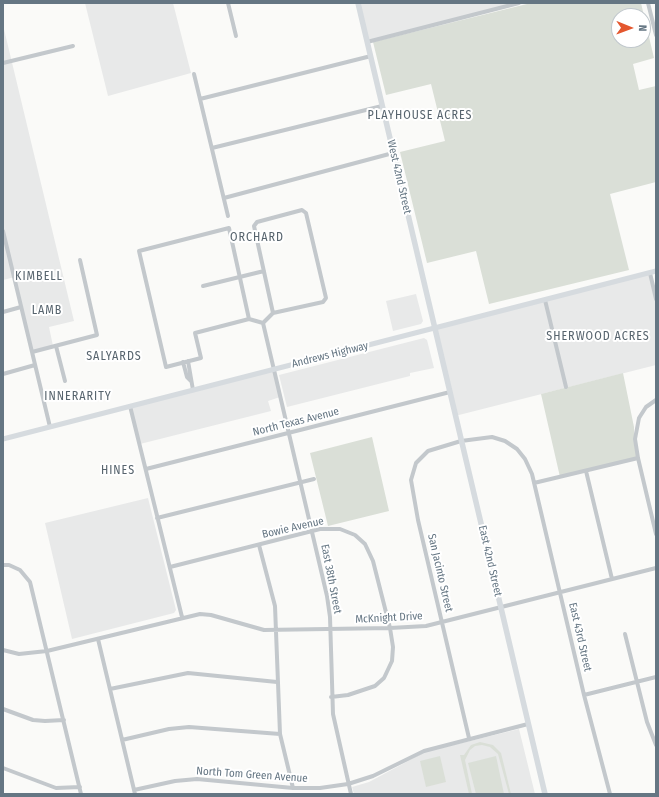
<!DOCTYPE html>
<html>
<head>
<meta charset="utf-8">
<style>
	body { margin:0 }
	#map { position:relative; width:659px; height:797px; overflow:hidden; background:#fafaf8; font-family:"Fira Sans Condensed",sans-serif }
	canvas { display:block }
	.frame { position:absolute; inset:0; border:4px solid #657683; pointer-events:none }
	.north { position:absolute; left:611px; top:8px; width:40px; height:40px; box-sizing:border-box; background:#fff; border:1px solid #c1c8cd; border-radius:50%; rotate:91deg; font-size:11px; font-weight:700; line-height:16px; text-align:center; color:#657683 }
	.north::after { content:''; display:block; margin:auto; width:14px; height:18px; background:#e4572e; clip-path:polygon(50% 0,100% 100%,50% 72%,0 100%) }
</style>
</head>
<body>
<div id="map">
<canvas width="659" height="797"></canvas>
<div class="frame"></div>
<div class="north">N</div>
</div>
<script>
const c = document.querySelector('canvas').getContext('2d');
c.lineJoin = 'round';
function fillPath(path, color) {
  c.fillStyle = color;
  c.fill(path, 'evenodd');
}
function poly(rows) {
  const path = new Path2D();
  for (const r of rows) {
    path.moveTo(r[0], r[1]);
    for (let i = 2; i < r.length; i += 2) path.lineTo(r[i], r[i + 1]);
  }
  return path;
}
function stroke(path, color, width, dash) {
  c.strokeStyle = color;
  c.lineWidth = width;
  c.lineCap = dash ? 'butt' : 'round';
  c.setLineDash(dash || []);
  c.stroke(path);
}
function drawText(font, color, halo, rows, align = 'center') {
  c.font = font + ' "Fira Sans Condensed",sans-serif';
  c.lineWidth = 4;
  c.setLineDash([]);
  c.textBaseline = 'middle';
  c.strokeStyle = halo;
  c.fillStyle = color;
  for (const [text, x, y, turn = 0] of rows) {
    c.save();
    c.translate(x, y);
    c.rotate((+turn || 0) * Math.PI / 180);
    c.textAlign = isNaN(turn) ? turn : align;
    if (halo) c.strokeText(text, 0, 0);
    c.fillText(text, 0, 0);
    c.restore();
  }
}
const built = poly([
	[85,3,173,3,191,73,108,96],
	[358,3,519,3,367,42],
	[3,25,74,321,49,327,53,346,33,351,15,277,3,280],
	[650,273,656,299,656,365,455,416,435,328],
	[416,294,423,321,421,324,393,331,386,301],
	[424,338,427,340,434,368,410,373,410,376,287,407,279,375],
	[274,369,280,397,268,401,271,411,140,444,130,406],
	[148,498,176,610,174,613,72,639,45,523],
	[519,729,535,794,354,794,352,787,369,782,425,752]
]);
const green = poly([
	[531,3,641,3,654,58,633,64,639,90,656,86,656,182,610,194,629,270,489,304,476,251,427,263,400,152,445,141,431,84,386,95,373,42],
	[619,16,643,16,643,40,619,40],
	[623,373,634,427,634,440,638,458,560,477,541,394],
	[372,437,389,511,328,526,310,453],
	[480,742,493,745,501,753,511,794,509,794,498,754,490,747,482,745,475,746,470,750,465,760,472,794,469,794,460,755,464,755,471,745],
	[440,756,446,782,426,787,420,761],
	[496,756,504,794,476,794,468,763]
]);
const minor = poly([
	[228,3,236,36],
	[648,3,656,35],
	[367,42,519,3],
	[3,63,73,46],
	[194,74,228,216],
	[200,99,371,56],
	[212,148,382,106],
	[224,198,393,153],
	[3,231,50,427],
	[650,273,656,299],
	[203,286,264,271],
	[545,300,566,387],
	[3,312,21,307],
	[249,319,229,228,139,251,166,367,201,358,195,333,249,319,263,323],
	[263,323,327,596,330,617,333,714,351,794],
	[263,323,273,313,323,302,326,298,306,213,302,210,257,222,254,226,273,313],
	[56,346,65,381],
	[32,352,97,335,80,260],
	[188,361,193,390],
	[183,362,187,377,191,381],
	[3,374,35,365],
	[656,400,646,407,639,418,635,439,638,458,656,534],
	[130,406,182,617],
	[146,469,450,392],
	[586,471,612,579],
	[534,483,638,458],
	[157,518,314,479],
	[259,545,275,606,280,734,293,788],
	[3,565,9,565,20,570,30,582,81,794],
	[170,567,320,529,340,529,355,535,365,544,373,561,390,628,393,647,392,661,384,678,375,686,348,695,331,697],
	[625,634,647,722,656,745],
	[98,639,135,794],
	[3,650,19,654,47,651,200,614,211,615,264,630,390,628,426,626,656,568],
	[110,689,188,673,277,682],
	[584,695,656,677],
	[3,709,33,720,45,721,64,720],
	[469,738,418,520,411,480,416,463,428,451,461,441,492,437,505,441,517,449,525,459,532,474,584,695,610,794],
	[122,740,169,729,189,727,280,734],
	[3,768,56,788,80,787],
	[134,790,175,781,197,779,293,788,320,788,348,784,373,776,424,751,528,724]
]);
const major = poly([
	[3,439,656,271]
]);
const highway = poly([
	[358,3,545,794]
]);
const streetNames = [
	["West 42nd Street",399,177,77],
	["Andrews Highway",330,355,-14],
	["North Texas Avenue",296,422,-14],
	["Bowie Avenue",293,528,-13],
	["East 42nd Street",490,561,77],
	["San Jacinto Street",440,573,77],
	["East 38th Street",331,579,79],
	["McKnight Drive",389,618,-3],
	["East 43rd Street",580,637,77],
	["North Tom Green Avenue",252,775,4]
];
const neighbourhoodNames = [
	["PLAYHOUSE ACRES",420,116],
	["ORCHARD",257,238],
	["KIMBELL",39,277],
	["LAMB",47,311],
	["SHERWOOD ACRES",598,337],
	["SALYARDS",114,357],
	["INNERARITY",78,397],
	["HINES",118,471]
];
fillPath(built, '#e8e9e9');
fillPath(green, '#dadfd7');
stroke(minor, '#c3c8cc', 4);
stroke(major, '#d6dbdf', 5);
stroke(highway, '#d6dbdf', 5.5);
drawText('11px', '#657683', '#fff', streetNames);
c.letterSpacing = '1px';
drawText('12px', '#57646e', '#fff', neighbourhoodNames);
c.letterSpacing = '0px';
</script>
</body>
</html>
